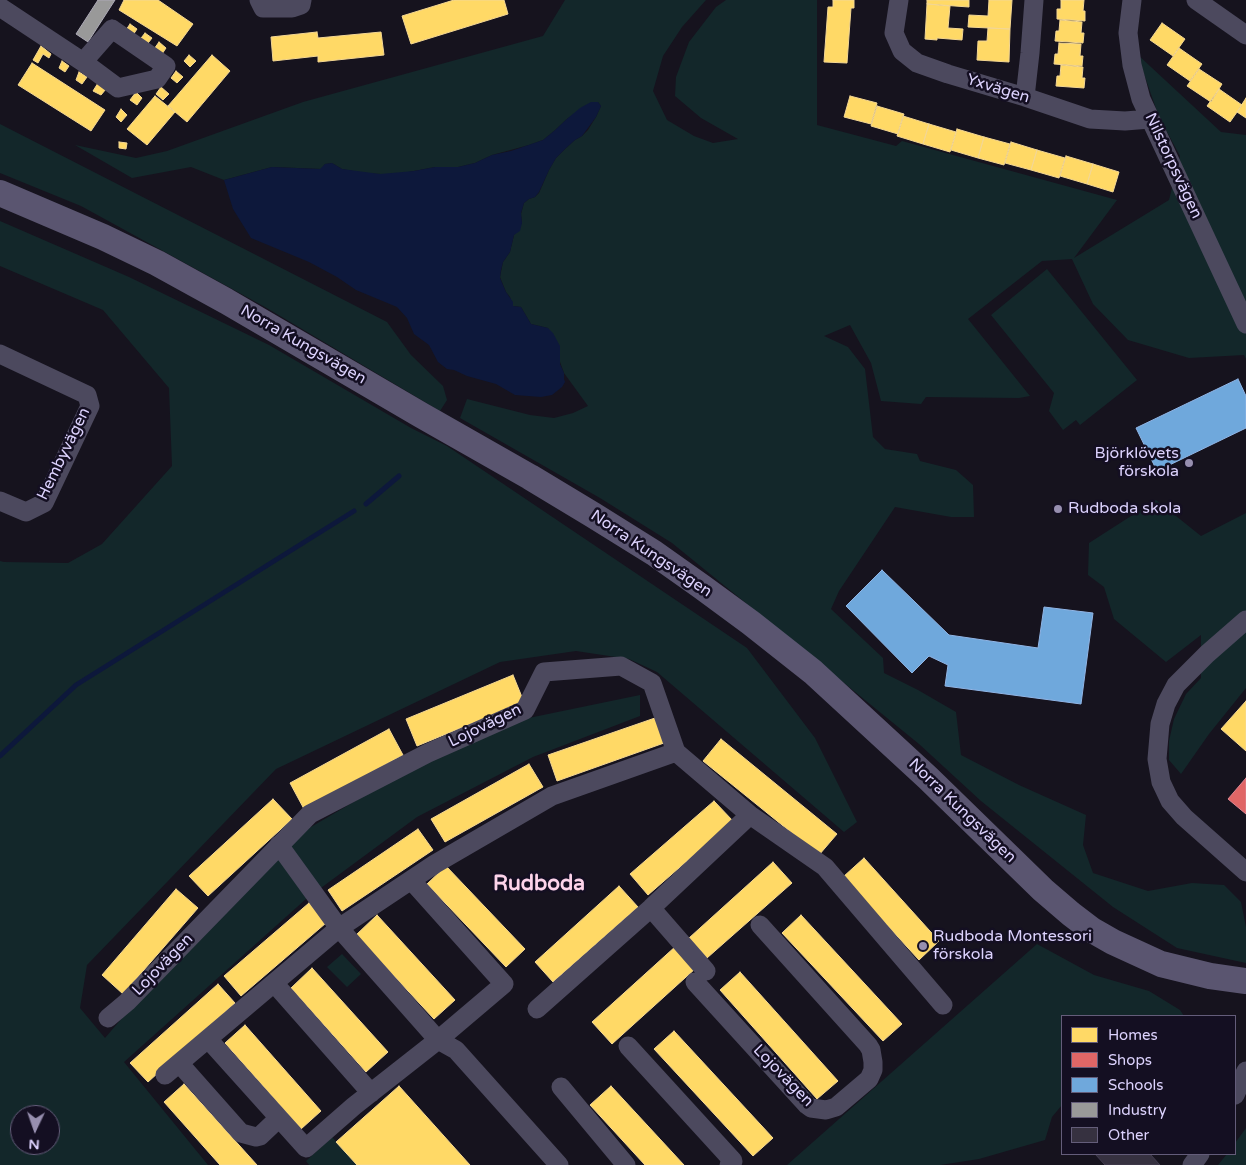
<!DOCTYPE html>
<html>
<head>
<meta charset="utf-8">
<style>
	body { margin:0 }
	#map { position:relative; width:1246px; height:1165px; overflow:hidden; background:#16131e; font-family:"Varela Round",sans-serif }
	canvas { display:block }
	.legend { position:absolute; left:1061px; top:1015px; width:175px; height:140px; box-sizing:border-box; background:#140f22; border:1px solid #645d7a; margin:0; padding:6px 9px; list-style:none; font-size:15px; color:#dcd2fd }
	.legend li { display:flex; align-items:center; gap:10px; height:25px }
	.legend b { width:25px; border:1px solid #645d7a }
	.north { position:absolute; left:10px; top:1105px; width:50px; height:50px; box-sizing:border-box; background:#140f22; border:1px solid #645d7a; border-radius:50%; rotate:183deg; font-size:14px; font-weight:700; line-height:20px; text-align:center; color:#dcd2fd }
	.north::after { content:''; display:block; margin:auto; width:18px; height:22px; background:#978faf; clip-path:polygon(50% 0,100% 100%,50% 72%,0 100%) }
</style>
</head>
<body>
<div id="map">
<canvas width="1246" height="1165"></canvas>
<ul class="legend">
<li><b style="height:14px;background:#ffd966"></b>Homes</li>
<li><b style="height:14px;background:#e06666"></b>Shops</li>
<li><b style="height:14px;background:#6fa8dc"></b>Schools</li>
<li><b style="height:14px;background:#999"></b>Industry</li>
<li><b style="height:14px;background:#363140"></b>Other</li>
</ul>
<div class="north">N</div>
</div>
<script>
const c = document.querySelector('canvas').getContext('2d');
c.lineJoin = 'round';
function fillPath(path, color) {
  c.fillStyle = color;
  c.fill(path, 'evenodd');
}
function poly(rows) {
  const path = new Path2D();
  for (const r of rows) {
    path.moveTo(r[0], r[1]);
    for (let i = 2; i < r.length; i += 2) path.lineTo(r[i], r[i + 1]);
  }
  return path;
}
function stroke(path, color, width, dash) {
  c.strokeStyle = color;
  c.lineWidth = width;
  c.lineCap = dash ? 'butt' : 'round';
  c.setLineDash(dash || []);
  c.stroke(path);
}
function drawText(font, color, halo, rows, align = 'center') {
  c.font = font + ' "Varela Round",sans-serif';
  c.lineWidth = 5;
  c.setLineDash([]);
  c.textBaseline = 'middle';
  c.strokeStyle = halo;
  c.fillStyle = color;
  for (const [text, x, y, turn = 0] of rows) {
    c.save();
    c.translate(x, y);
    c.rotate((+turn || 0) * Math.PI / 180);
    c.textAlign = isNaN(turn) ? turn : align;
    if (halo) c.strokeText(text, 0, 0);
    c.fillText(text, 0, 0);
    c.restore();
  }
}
const green = poly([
	[565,0,706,0,682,27,663,56,653,91,667,120,694,136,713,143,738,139,701,118,675,96,676,77,689,42,716,7,726,0,817,0,817,125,896,146,902,141,1117,200,1074,258,1169,200,1180,156,1159,117,1137,54,1221,132,1246,135,1246,359,1244,355,1189,358,1128,340,1093,304,1072,259,1042,261,968,319,1030,396,1019,398,926,397,921,404,881,401,871,363,850,325,824,336,848,347,865,369,873,437,885,449,917,454,920,461,956,470,973,485,974,517,951,517,895,507,839,591,831,609,883,658,884,673,918,690,956,712,961,755,1019,785,1086,815,1083,845,1093,873,1148,891,1192,883,1224,885,1241,902,1246,927,1246,963,1177,948,1113,907,981,801,919,744,672,543,600,498,460,418,467,399,530,415,554,418,573,413,588,406,564,373,548,328,531,324,521,307,513,306,510,297,506,292,500,277,503,262,510,252,514,235,522,223,521,214,524,203,529,199,535,197,539,193,549,170,556,158,566,148,575,140,582,136,588,130,596,117,601,106,598,102,568,118,554,131,543,140,529,145,492,155,475,163,458,167,435,167,414,171,397,174,380,174,363,173,342,169,332,163,325,164,321,169,272,167,224,180,191,167,132,178,75,145,136,158,167,151,303,102,543,36],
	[0,124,387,322,411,355,443,386,447,400,440,411,265,307,81,206,0,173],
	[0,221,129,277,269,345,411,428,447,446,747,648,815,738,857,822,844,832,657,672,629,659,576,651,500,662,276,769,87,965,80,1008,105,1038,159,975,299,834,398,776,519,720,640,695,640,716,533,757,417,817,306,899,124,1062,208,1165,0,1165,0,561,4,562,68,563,102,544,172,466,169,388,103,310,0,266],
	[20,1115,50,1115,50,1145,20,1145],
	[1047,269,1137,380,1080,425,1076,420,1063,430,1049,411,1054,393,991,315],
	[1156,500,1201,536,1246,513,1246,688,1209,734,1181,774,1169,760,1169,741,1174,719,1186,694,1201,678,1201,635,1166,662,1114,619,1104,587,1088,575,1089,543],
	[1037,944,1094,975,1149,991,1180,1010,1184,1016,1062,1016,1062,1105,1052,1117,1045,1140,979,1159,940,1165,787,1165],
	[342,954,361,974,347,987,327,967],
	[1246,1128,1246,1165,1218,1165,1227,1154,1235,1154,1235,1143],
	[332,1137,357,1165,309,1165,306,1161]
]);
const water = poly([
	[591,102,598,102,601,106,596,117,582,136,575,140,566,148,556,158,549,170,539,192,535,197,529,199,524,203,521,213,522,223,520,231,514,235,510,252,503,262,501,270,500,278,506,292,513,302,513,306,521,307,531,324,548,328,553,333,560,346,560,364,564,373,564,379,565,382,562,387,552,395,541,397,515,395,496,384,467,376,454,370,447,369,438,362,429,345,414,334,407,318,397,307,356,290,337,277,309,262,251,238,233,209,224,180,272,167,320,169,325,164,332,163,342,169,380,174,414,171,435,167,458,167,475,163,492,155,511,151,543,140,554,131,568,118,580,108]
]);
const homes = poly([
	[124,0,158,0,193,24,177,46,119,10,124,0],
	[454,0,504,0,508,14,411,44,402,16,454,0],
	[833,0,854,0,854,8,851,8,847,63,824,62,828,7,833,7,833,0],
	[927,0,969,0,969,7,927,4,927,0],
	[989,0,1012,0,1010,29,968,27,969,15,988,16,989,0],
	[1061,0,1084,0,1083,11,1085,11,1085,21,1057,19,1057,9,1061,9,1061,0],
	[927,4,950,6,948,28,963,29,962,40,937,38,937,40,925,39,927,4],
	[1060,20,1082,22,1081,33,1084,33,1083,43,1055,41,1056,31,1059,31,1060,20],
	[1162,23,1185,39,1173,56,1150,40,1162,23],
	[130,24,137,29,131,38,124,33,130,24],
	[988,28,1010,29,1009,62,977,60,978,41,987,41,988,28],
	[317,32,318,38,381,32,384,55,318,62,318,56,273,61,271,37,317,32],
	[145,33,152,38,145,47,138,42,145,33],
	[159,42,166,48,160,57,152,52,159,42],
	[1059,43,1081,44,1080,56,1083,56,1082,66,1054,64,1055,54,1058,54,1059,43],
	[41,46,51,54,49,58,43,54,38,63,33,60,41,46],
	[1179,48,1202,64,1190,81,1167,65,1179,48],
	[189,55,196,61,190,67,184,61,189,55],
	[212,55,230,71,187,122,168,106,212,55],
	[62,61,69,66,65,72,59,68,62,61],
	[32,63,105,110,91,131,18,85,32,63],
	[1061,65,1083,67,1082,78,1085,78,1084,88,1056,86,1057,76,1060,76,1061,65],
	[1199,69,1222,84,1211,102,1187,86,1199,69],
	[176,71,183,77,177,83,171,78,176,71],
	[79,72,87,77,82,84,76,80,79,72],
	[98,83,106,89,101,95,93,91,98,83],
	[161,87,169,94,163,100,156,94,161,87],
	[1219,89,1242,105,1230,122,1207,106,1219,89],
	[136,92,142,98,137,105,130,100,136,92],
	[155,96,175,112,147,145,127,129,155,96],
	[850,96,877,103,871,124,844,117,850,96],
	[1246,98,1246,118,1237,112,1246,98],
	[877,106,904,114,898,134,871,126,877,106],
	[121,109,127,115,121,122,116,117,121,109],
	[903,116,929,124,923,144,897,136,903,116],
	[929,124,956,132,950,152,923,144,929,124],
	[957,129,984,137,978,158,951,150,957,129],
	[984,137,1010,144,1004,165,978,158,984,137],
	[119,142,127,143,126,149,119,148,119,142],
	[1011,142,1037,150,1031,170,1005,163,1011,142],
	[1037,150,1065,158,1059,178,1031,170,1037,150],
	[1066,156,1093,164,1087,184,1060,176,1066,156],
	[1093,164,1119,172,1113,192,1087,184,1093,164],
	[513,675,524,702,417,746,406,719,513,675],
	[1246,701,1246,751,1221,729,1246,701],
	[655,718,664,743,557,781,548,755,655,718],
	[389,729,403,755,304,809,290,783,389,729],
	[721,739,837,834,819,855,703,761,721,739],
	[529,764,543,787,445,842,431,819,529,764],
	[273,799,292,819,208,896,189,876,273,799],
	[714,801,733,821,648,895,630,874,714,801],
	[418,829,433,850,342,911,328,890,418,829],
	[864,858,939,941,919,960,843,877,864,858],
	[773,862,792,883,707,958,689,938,773,862],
	[446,866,525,949,506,967,427,884,446,866],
	[619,886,638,907,553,982,535,962,619,886],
	[176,889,198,908,123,994,102,975,176,889],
	[309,903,326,923,241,996,224,976,309,903],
	[377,915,455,1000,434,1019,356,935,377,915],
	[801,915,902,1024,883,1041,782,933,801,915],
	[676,946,696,968,612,1044,592,1022,676,946],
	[312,968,388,1052,366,1072,291,988,312,968],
	[740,972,838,1081,817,1099,720,990,740,972],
	[218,984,235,1003,148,1082,130,1063,218,984],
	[245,1025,321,1111,301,1129,225,1043,245,1025],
	[674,1031,773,1138,753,1156,654,1049,674,1031],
	[184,1084,257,1165,220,1165,164,1102,184,1084],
	[399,1086,470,1165,357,1165,336,1142,399,1086],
	[611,1086,684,1165,645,1165,590,1105,611,1086]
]);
const shops = poly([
	[1246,778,1246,814,1228,799,1246,778]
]);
const schools = poly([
	[1238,379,1246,396,1246,428,1157,471,1136,428,1238,379],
	[882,570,949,635,1038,648,1044,607,1093,613,1081,704,945,686,948,665,929,656,912,673,846,606,882,570]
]);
const industry = poly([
	[98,0,115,0,88,42,76,34,98,0]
]);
const stream = poly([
	[366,504,399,476],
	[0,756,76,685,354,511]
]);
const building = poly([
	[1095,1154,1150,1154,1160,1165,1105,1165,1095,1154]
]);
const minor = poly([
	[259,0,263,8,292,8,301,5,302,0],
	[899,0,894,33,902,51,917,63,948,74,1025,97,1090,119,1125,121,1150,119],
	[1132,0,1128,33,1132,65,1141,99,1246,324],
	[1196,0,1246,35],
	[0,7,83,62],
	[112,29,166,66,157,79,118,88,83,62,112,29],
	[1025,97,1030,53,1034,0],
	[0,354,87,395,90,406,44,503,26,512,0,501],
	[1246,620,1207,654,1176,685,1166,704,1160,724,1157,759,1161,782,1170,801,1184,817,1246,872],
	[279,845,339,928,438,1040,456,1050,559,1165],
	[651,908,706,971],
	[695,982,807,1105,811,1108,826,1110,836,1107,869,1079,873,1070,873,1062,871,1050,868,1045,760,925],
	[274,983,371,1093],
	[537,1009,651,908,750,815],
	[108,1018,127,1002,310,814,428,753,525,710,544,672,621,666,652,683,676,752,750,815,825,867,943,1005],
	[208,1039,279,1118],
	[628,1046,733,1161,729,1165],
	[179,1063,241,1133,256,1137,260,1136,279,1118,306,1148,354,1106,438,1040,504,984,411,880],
	[165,1075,339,928,435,864,552,796,676,752],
	[561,1087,626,1165],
	[1235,1095,1246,1071],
	[1192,1165,1200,1154]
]);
const secondary = poly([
	[0,193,103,237,157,263,226,301,421,415,530,477,593,515,654,553,702,587,751,623,813,672,928,778,1043,890,1071,914,1092,930,1113,942,1161,964,1210,976,1246,981]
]);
const markers = [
	[1189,463,5,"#978faf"],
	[1058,509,5,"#978faf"],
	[923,946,5,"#978faf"]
];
const streetNames = [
	["Yxvägen",998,89,17],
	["Nilstorpsvägen",1173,166,65],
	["Norra Kungsvägen",303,345,30],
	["Hembyvägen",64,454,-64],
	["Norra Kungsvägen",651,554,34],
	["Lojovägen",485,726,-26],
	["Norra Kungsvägen",962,811,44],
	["Lojovägen",163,965,-46],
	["Lojovägen",783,1076,46]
];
const poiNames = [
	["Björklövets",1179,454,"right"],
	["förskola",1179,472,"right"],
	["Rudboda skola",1068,509],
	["Rudboda Montessori",933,937],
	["förskola",933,955]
];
const districtNames = [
	["Rudboda",539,884]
];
fillPath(green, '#13272a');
fillPath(water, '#0d183b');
fillPath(homes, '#ffd966');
stroke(homes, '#f4d793', 1);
fillPath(shops, '#e06666');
stroke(shops, '#df8693', 1);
fillPath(schools, '#6fa8dc');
stroke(schools, '#90b5e6', 1);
fillPath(industry, '#999');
stroke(industry, '#adaab7', 1);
stroke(stream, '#0d183b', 5);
fillPath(building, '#363140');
stroke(building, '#443e51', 1);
stroke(minor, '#4c495e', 19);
stroke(secondary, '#5a5570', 26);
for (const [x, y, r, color] of markers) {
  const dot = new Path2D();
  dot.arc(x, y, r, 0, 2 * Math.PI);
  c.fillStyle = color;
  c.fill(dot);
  stroke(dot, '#140f22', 2);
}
drawText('16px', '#dcd2fd', '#140f22', streetNames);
drawText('16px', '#dcd2fd', '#140f22', poiNames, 'left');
drawText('bold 21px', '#fdd4ea', '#140f22', districtNames);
</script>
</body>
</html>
